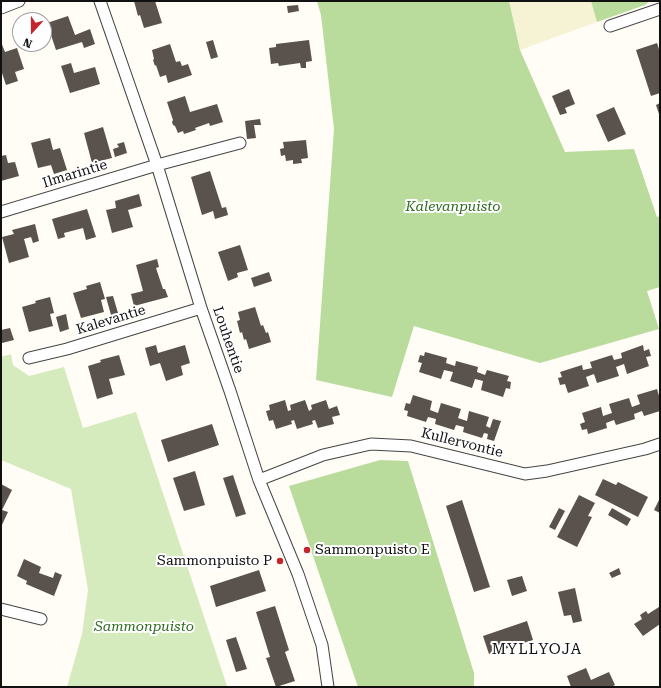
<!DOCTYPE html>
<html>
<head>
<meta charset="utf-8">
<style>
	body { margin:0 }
	#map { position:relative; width:661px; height:688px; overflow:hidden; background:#fffdf5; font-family:"Roboto Serif",serif }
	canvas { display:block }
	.frame { position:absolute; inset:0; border:2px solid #111; pointer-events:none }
	.north { position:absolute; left:12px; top:12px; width:40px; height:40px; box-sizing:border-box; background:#fff; border:1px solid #a0a0a0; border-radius:50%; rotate:201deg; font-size:11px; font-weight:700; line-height:16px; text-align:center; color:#111 }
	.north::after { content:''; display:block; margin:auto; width:14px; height:18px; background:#c4262e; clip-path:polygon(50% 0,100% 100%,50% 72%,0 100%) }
</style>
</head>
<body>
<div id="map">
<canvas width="661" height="688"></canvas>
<div class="frame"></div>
<div class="north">N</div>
</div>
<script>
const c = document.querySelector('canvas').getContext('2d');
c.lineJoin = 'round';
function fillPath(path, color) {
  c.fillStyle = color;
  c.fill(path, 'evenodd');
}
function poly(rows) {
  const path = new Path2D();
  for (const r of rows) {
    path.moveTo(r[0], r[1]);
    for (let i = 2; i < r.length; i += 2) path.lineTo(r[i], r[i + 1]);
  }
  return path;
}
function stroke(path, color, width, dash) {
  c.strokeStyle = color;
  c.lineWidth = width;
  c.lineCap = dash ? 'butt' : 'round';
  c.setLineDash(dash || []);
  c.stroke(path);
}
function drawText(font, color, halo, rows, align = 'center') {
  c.font = font + ' "Roboto Serif",serif';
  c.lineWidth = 4;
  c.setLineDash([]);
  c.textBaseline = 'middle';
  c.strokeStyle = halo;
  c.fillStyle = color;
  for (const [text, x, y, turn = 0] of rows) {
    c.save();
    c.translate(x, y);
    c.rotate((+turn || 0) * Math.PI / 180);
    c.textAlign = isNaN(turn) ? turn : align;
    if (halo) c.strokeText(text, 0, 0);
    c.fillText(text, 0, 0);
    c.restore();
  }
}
const farmland = poly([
	[509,1,591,1,597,22,520,50]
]);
const green = poly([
	[11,354,13,365,29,376,64,367,83,428,136,412,227,686,231,687,67,687,82,634,88,590,71,489,1,460,1,357]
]);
const forest = poly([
	[317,1,509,1,520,50,565,152,634,149,657,217,660,216,660,287,647,291,659,329,540,363,414,326,392,397,316,380,334,129,321,15],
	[591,1,650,1,645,5,597,22],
	[380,460,408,461,474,673,474,685,473,687,358,687,289,486]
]);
const building = poly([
	[134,1,155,1,162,23,144,28,140,15,138,16],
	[298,5,299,11,288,13,287,6],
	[68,16,75,35,90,29,95,44,84,48,82,42,56,50,47,23],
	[213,40,218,57,211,59,206,42],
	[309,40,312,61,306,62,306,68,301,68,300,63,279,66,278,63,271,64,269,48,276,47,276,44],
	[1,42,5,52,17,48,24,69,15,72,18,81,6,85,1,70],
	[657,43,660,52,660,93,651,96,636,50],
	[170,44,176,62,180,61,182,66,188,64,192,75,168,83,166,75,160,77,156,65,155,66,153,60,154,59,152,50],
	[71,63,74,73,95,67,100,84,70,93,61,66],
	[569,89,575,104,565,108,567,113,560,115,552,96],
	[185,96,190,112,217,104,223,122,210,126,209,123,195,128,196,130,184,134,183,131,178,133,175,126,173,125,172,122,173,120,167,102],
	[660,103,660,117,656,105],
	[614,107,626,134,608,142,596,115],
	[260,119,261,125,254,125,256,138,247,139,245,121],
	[103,127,112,158,92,163,84,133],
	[50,138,53,150,60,148,67,170,54,174,51,165,38,168,31,143],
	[306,140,308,158,301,159,302,163,293,164,293,160,286,161,285,155,281,156,280,149,284,148,283,142],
	[124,142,127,153,115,157,113,149,119,147,117,144],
	[6,155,8,163,15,162,19,176,1,181,1,156],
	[210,171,222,208,226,207,228,215,215,219,213,211,202,215,191,177],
	[139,194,142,206,128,210,133,227,112,233,106,210,116,208,115,201],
	[87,209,96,237,86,240,83,228,64,233,65,237,58,239,52,219],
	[35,224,39,241,33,243,31,237,24,239,29,257,9,263,2,237,14,234,12,230],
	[240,245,248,270,237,273,238,277,228,281,218,252],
	[157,259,159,267,156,268,163,289,165,289,168,297,134,306,131,294,143,291,136,265],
	[269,272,272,281,254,287,251,278],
	[100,282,105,299,101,300,104,312,81,318,73,293,87,289,86,286],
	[113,296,118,313,111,315,106,297],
	[50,297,54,313,50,314,53,326,29,332,22,307,36,303,35,301],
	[255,307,261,326,263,325,266,333,268,332,271,342,249,349,246,339,244,340,242,332,240,333,237,321,240,320,238,312],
	[66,314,69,329,60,332,56,317],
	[10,328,14,340,2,343,1,339,1,330],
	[156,345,158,353,185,345,190,363,181,366,183,375,166,381,160,363,150,366,145,348],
	[643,345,644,351,649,349,651,356,646,357,649,366,627,374,624,364,616,367,619,376,597,383,594,374,586,377,589,386,568,393,565,384,560,385,558,378,562,377,560,372,582,365,583,370,592,368,590,362,612,355,614,360,622,358,621,353],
	[425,352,447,358,446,363,455,366,456,361,478,367,477,372,485,375,487,370,509,376,507,381,511,382,510,389,506,388,503,397,481,390,483,381,475,379,472,388,450,381,453,372,444,370,441,379,419,372,422,363,418,362,420,355,424,356],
	[119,355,125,375,109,379,113,394,97,399,88,366,101,362,100,360],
	[657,389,660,399,660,411,644,416,642,411,634,414,635,419,616,425,614,420,606,423,607,428,588,434,587,429,582,430,580,424,585,422,582,413,601,407,603,416,612,413,609,404,629,398,632,407,640,404,637,395],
	[413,395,432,401,430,410,438,413,441,403,461,409,458,418,467,421,469,411,489,417,486,426,490,428,493,419,501,421,494,441,487,439,488,434,484,433,482,438,463,432,464,427,456,425,454,430,435,424,436,419,428,417,426,422,407,416,408,411,404,410,406,403,410,404],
	[285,400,288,411,291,410,290,405,305,400,309,411,312,409,311,405,326,400,329,409,337,406,340,415,332,417,334,424,318,428,315,420,312,421,313,424,297,429,294,420,291,421,292,424,276,429,273,420,269,421,266,411,270,410,269,405],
	[212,424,219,445,168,462,161,440],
	[195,471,205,505,184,511,173,478],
	[233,475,246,514,236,517,223,478],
	[603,479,616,485,618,482,648,497,638,517,595,495],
	[1,484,12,490,2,510,8,512,1,527],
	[579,495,595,503,588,516,592,517,577,547,557,537],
	[660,498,660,513,654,510],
	[462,500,490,587,474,592,446,506],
	[559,508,565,511,555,530,549,527],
	[612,508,631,519,627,526,608,515],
	[24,559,41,567,39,573,53,578,55,572,62,575,54,596,26,584,27,581,17,576],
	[619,568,621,574,612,578,609,573],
	[259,570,266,591,216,607,210,586],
	[522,576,527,591,512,596,507,580],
	[575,588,582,621,573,623,571,615,564,616,558,592],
	[275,606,289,650,285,652,295,681,276,687,266,658,270,657,256,612],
	[659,607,660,609,660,624,643,636,634,624,642,619,640,615,646,611,648,614],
	[527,621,533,640,489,654,483,636],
	[236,637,247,669,236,672,226,640],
	[586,668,591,680,609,672,615,685,611,687,571,687,567,676]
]);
const street = poly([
	[100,1,157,165,201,308,230,391,259,480,298,574,322,645,328,687],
	[1,8,19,1],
	[610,26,660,9],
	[1,212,157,165,240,143],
	[29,358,67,349,201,308],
	[259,480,323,455,371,444,411,446,525,474,547,471,645,449,660,444],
	[1,609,41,619]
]);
const markers = [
	[307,550,4,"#c4262e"],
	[280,561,4,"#c4262e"]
];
const streetNames = [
	["Ilmarintie",75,174,-17],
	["Kalevantie",111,320,-17],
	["Louhentie",228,340,71],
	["Kullervontie",462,443,14]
];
const parkNames = [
	["Kalevanpuisto",453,207],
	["Sammonpuisto",144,627]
];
const poiNames = [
	["Sammonpuisto E",315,550],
	["Sammonpuisto P",272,561,"right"]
];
const neighbourhoodNames = [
	["MYLLYOJA",537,650]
];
fillPath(farmland, '#f6f3d4');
fillPath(green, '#d5ebbd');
fillPath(forest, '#b9dc9c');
fillPath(building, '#5a524d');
stroke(street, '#444', 13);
stroke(street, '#fff', 11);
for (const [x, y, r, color] of markers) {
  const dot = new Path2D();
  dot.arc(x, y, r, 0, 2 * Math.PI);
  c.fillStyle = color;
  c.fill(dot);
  stroke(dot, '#fff', 1.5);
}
drawText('14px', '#111', '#fff', streetNames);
drawText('italic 14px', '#2f6b1f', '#fff', parkNames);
drawText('14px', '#111', '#fff', poiNames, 'left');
c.letterSpacing = '1px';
drawText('15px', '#111', '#fff', neighbourhoodNames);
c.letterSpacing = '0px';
</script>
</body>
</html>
